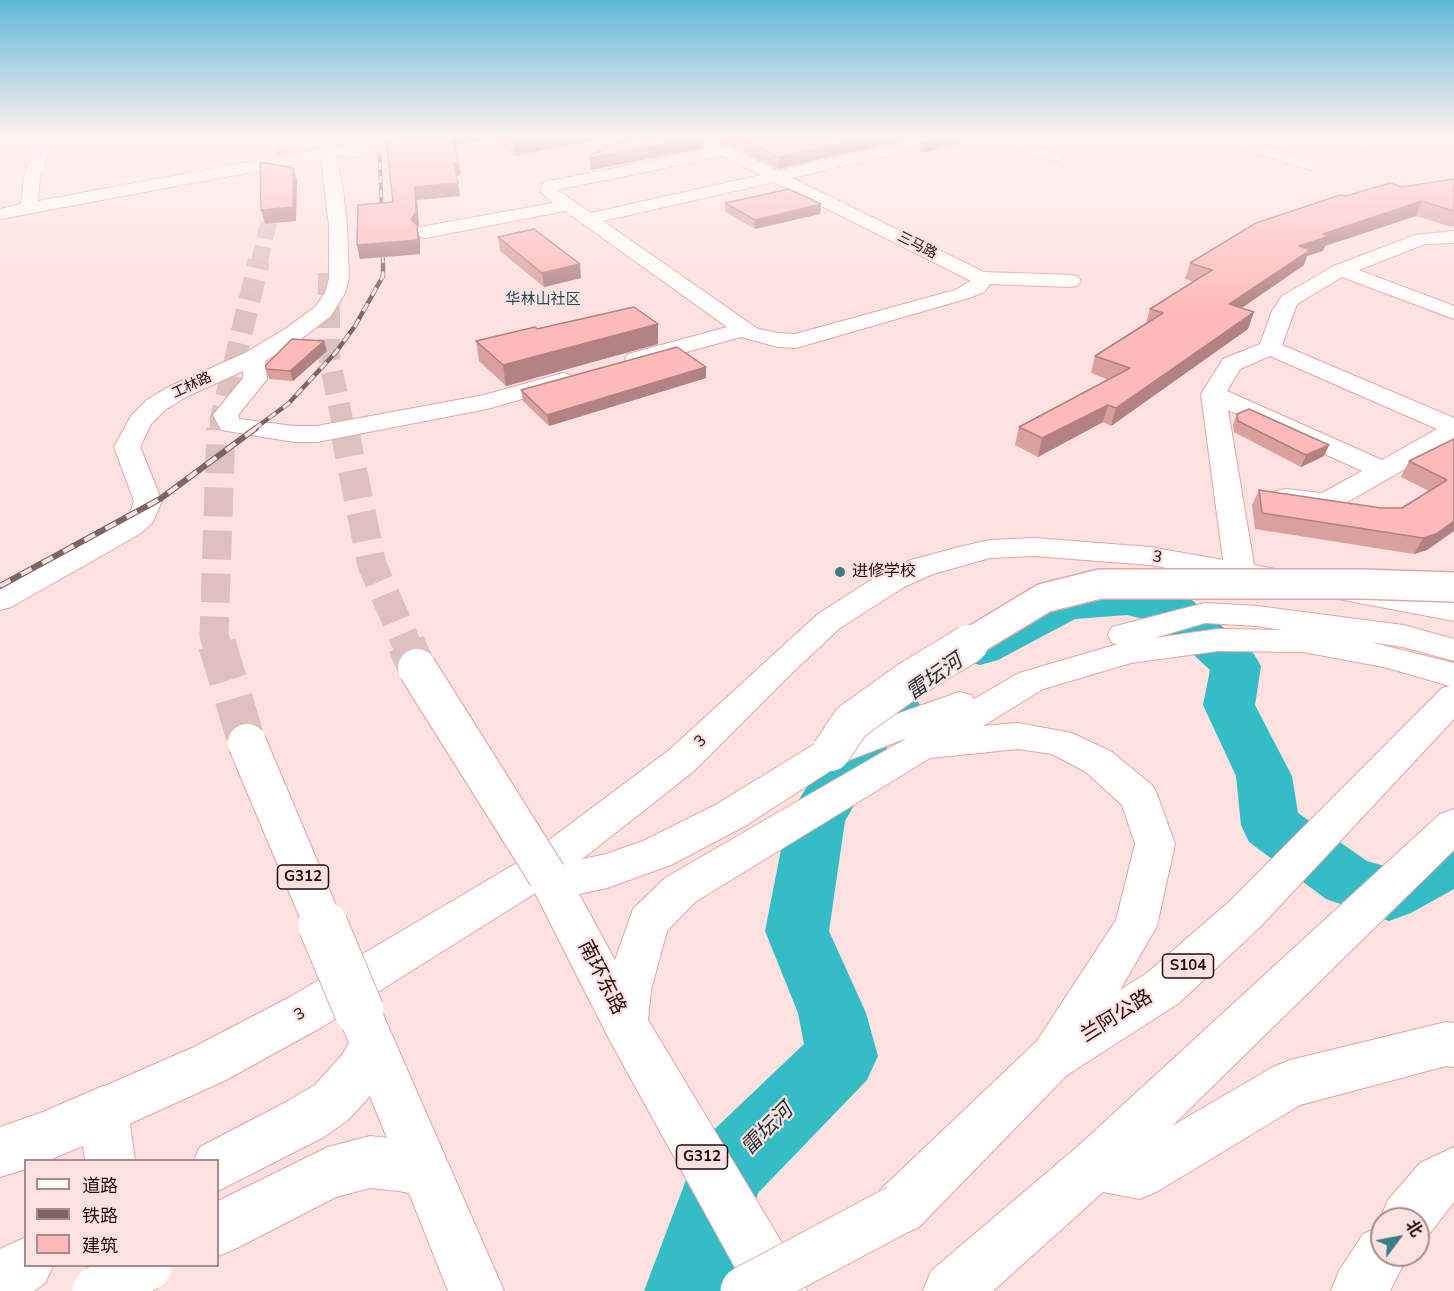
<!DOCTYPE html>
<html>
<head>
<meta charset="utf-8">
<style>
	body { margin:0 }
	#map { position:relative; width:1454px; height:1291px; overflow:hidden; background:#fee1e0; font-family:"Nunito Sans","Noto Sans SC",sans-serif }
	canvas { display:block }
	.legend { position:absolute; left:24px; top:1159px; width:195px; height:108px; box-sizing:border-box; background:#fee1e0; border:2px solid #a68c8b; margin:0; padding:8px 10px; list-style:none; font-size:18px; color:#230c0c }
	.legend li { display:flex; align-items:center; gap:12px; height:30px }
	.legend b { width:30px; border:2px solid #a68c8b }
	.north { position:absolute; left:1370px; top:1207px; width:60px; height:60px; box-sizing:border-box; background:#fee1e0; border:2px solid #a68c8b; border-radius:50%; rotate:58deg; font-size:16px; font-weight:700; line-height:24px; text-align:center; color:#230c0c }
	.north::after { content:''; display:block; margin:auto; width:21px; height:27px; background:#377f84; clip-path:polygon(50% 0,100% 100%,50% 72%,0 100%) }
</style>
</head>
<body>
<div id="map">
<canvas width="1454" height="1291"></canvas>
<ul class="legend">
<li><b style="height:8px;background:#fff"></b>道路</li>
<li><b style="height:8px;background:#7e6565"></b>铁路</li>
<li><b style="height:16px;background:#fdbab8"></b>建筑</li>
</ul>
<div class="north">北</div>
</div>
<script>
const c = document.querySelector('canvas').getContext('2d');
c.lineJoin = 'round';
function poly(rows) {
  const path = new Path2D();
  for (const r of rows) {
    path.moveTo(r[0], r[1]);
    for (let i = 2; i < r.length; i += 2) path.lineTo(r[i], r[i + 1]);
  }
  return path;
}
function fillPath(path, color) {
  c.fillStyle = color;
  c.fill(path, 'evenodd');
}
function stroke(path, color, width, dash) {
  c.strokeStyle = color;
  c.lineWidth = width;
  c.lineCap = dash ? 'butt' : 'round';
  c.setLineDash(dash || []);
  c.stroke(path);
}
function drawText(font, color, halo, rows, align = 'center') {
  c.font = font + ' "Nunito Sans","Noto Sans SC",sans-serif';
  c.lineWidth = 4.5;
  c.setLineDash([]);
  c.textBaseline = 'middle';
  c.strokeStyle = halo;
  c.fillStyle = color;
  for (const [text, x, y, turn = 0] of rows) {
    c.save();
    c.translate(x, y);
    c.rotate((+turn || 0) * Math.PI / 180);
    c.textAlign = isNaN(turn) ? turn : align;
    if (halo) c.strokeText(text, 0, 0);
    c.fillText(text, 0, 0);
    c.restore();
  }
}
const river = poly([
	[1127,585,1192,600,1254,654,1261,666,1255,705,1292,776,1298,813,1367,861,1385,866,1415,851,1433,838,1454,831,1454,889,1411,913,1389,921,1326,899,1249,842,1241,825,1236,776,1203,705,1210,670,1159,623,1127,615,1075,619,998,660,980,665,962,660,955,648,962,636,1048,594,1065,590,1127,585],
	[895,688,914,694,921,707,914,720,894,735,845,821,829,931,866,1013,878,1056,867,1080,758,1193,728,1291,644,1291,700,1143,804,1044,798,1013,765,931,787,819,856,707,876,694,895,688]
]);
const highwayTunnelFar3 = poly([
	[259,263,290,134]
]);
const highwayTunnelFar2 = poly([
	[329,273,329,357,344,429],
	[221,429,221,418,259,261]
]);
const highwayTunnelFar1 = poly([
	[344,428,372,565,407,645],
	[217,645,214,635,221,428]
]);
const highwayTunnel = poly([
	[217,644,247,743],
	[406,644,417,668]
]);
const minor = poly([
	[0,134,33,137,50,148,40,176,38,201,320,149,320,134,336,134,336,147,354,146,357,149,354,152,336,156,343,190,347,226,349,279,345,293,331,316,301,339,265,361,267,379,238,415,239,419,294,426,317,426,484,395,563,373,571,375,575,380,571,385,487,409,317,442,294,442,221,430,213,415,243,378,243,371,186,397,165,410,151,424,140,447,162,501,153,522,141,533,110,551,11,607,0,610,0,587,90,539,121,521,130,513,134,501,114,447,131,416,147,400,168,387,245,353,285,329,315,307,325,293,329,279,329,226,321,159,0,219,0,209,21,204,24,176,34,150,24,144,0,141,0,134],
	[943,134,971,134,964,138,792,178,984,272,1071,275,1078,277,1081,281,1078,285,1071,287,990,284,984,292,969,298,796,348,778,347,741,337,636,366,628,364,625,359,628,354,727,327,565,211,425,238,418,236,416,232,418,228,425,226,553,203,540,191,544,182,710,149,699,142,707,137,778,171,943,134],
	[723,156,761,175,591,213,557,190,723,156],
	[774,182,971,281,955,290,795,334,778,333,758,329,603,221,774,182],
	[983,134,1005,134,1060,154,1062,157,1060,160,1048,160,985,137,983,134],
	[1204,134,1227,134,1316,162,1318,165,1310,170,1304,168,1206,137,1204,134],
	[1319,134,1344,134,1381,145,1384,148,1376,153,1321,137,1319,134],
	[1454,231,1454,243,1425,244,1359,270,1454,306,1454,319,1342,277,1297,304,1282,345,1454,418,1454,441,1337,508,1327,510,1286,505,1276,503,1272,497,1276,491,1286,489,1322,493,1362,471,1228,410,1254,565,1280,570,1284,577,1280,584,1269,586,1150,565,1034,556,990,558,933,574,904,587,840,628,795,670,694,771,553,882,322,1027,226,1080,103,1136,86,1128,78,1111,86,1094,192,1048,290,997,525,858,668,751,818,614,882,573,911,560,959,547,990,540,1034,538,1150,547,1223,560,1201,394,1223,359,1260,344,1272,311,1282,296,1334,266,1415,235,1454,231],
	[1270,356,1437,429,1382,460,1227,391,1240,369,1270,356],
	[1350,582,1454,601,1454,621,1339,599,1334,592,1339,585,1350,582]
]);
const major = poly([
	[103,1086,120,1094,128,1111,135,1160,85,1160,83,1146,49,1160,26,1160,26,1169,0,1177,0,1127,43,1112,103,1086],
	[1454,1147,1454,1202,1426,1238,1418,1241,1418,1219,1382,1219,1382,1223,1380,1219,1388,1200,1420,1163,1454,1147],
	[1382,1226,1382,1255,1408,1255,1390,1291,1331,1291,1339,1271,1363,1234,1382,1226]
]);
const highway = poly([
	[1205,603,1257,606,1403,625,1454,639,1454,661,1403,647,1370,642,1454,663,1454,719,1261,926,1179,1003,1067,1075,918,1228,899,1235,880,1228,873,1209,880,1190,1037,1041,1116,920,1135,844,1122,805,1086,772,1052,754,1018,749,930,758,695,902,667,931,651,990,648,1020,799,1271,807,1291,748,1291,609,1039,526,875,532,863,547,858,579,860,606,854,643,841,717,804,818,742,959,692,971,695,974,699,1019,673,1118,644,1112,643,1108,635,1112,627,1205,603],
	[1205,623,1257,626,1282,630,1218,629,1154,638,1205,623],
	[1218,651,1303,652,1384,667,1450,686,1442,688,1231,900,1147,973,1120,990,1157,926,1175,844,1158,797,1153,786,1112,752,1072,733,1018,723,983,726,1043,689,1131,663,1218,651],
	[907,738,665,878,633,909,615,960,579,894,607,888,671,865,745,826,844,762,907,738],
	[1454,809,1454,850,1172,1126,1273,1067,1290,1060,1446,1022,1454,1023,1454,1067,1446,1066,1300,1105,1158,1191,1140,1199,1103,1192,993,1291,923,1291,931,1271,1077,1147,1440,814,1454,809],
	[359,990,375,996,504,1291,448,1291,409,1193,399,1191,370,1188,336,1197,237,1248,218,1256,218,1201,328,1147,370,1136,387,1138,370,1096,349,1119,324,1137,218,1191,218,1160,194,1160,200,1147,288,1101,315,1085,342,1055,349,1043,336,1011,343,996,359,990],
	[26,1237,26,1266,53,1266,45,1283,34,1291,0,1291,0,1249,26,1237]
]);
const railFar2 = poly([
	[379,134,382,220],
	[382,241,383,263]
]);
const railFar1 = poly([
	[254,429,288,404,336,352,355,326,383,276,383,261]
]);
const rail = poly([
	[0,586,160,499,256,428]
]);
const minorBridge = poly([
	[350,149,405,139]
]);
const highwayBridgeFar2 = poly([
	[966,645,1044,598,1100,584,1361,584,1454,587]
]);
const highwayBridgeFar1 = poly([
	[417,668,547,875],
	[247,743,324,926],
	[831,752,851,722,911,679,969,644]
]);
const highwayBridge = poly([
	[323,925,359,1011],
	[97,1291,147,1266],
	[745,1291,899,1209]
]);
const wall = poly([
	[410,134,625,134,515,156,486,139,455,144,461,175,456,176,460,196,417,200,419,225,417,228,420,239,420,254,360,259,357,245,393,202,405,138],
	[633,134,932,134,778,169,708,135,704,137,704,148,591,170,589,156],
	[965,135,964,143,923,153,918,151,919,143],
	[1454,179,1454,226,1451,227,1416,216,1325,246,1323,251,1307,256,1304,265,1241,308,1248,329,1111,426,1103,422,1038,457,1015,445,1019,427,1109,380,1091,373,1095,356,1146,323,1150,309,1194,282,1185,279,1190,263,1346,196],
	[725,203,821,204,820,214,755,229,725,212],
	[498,237,581,278,544,287,500,251],
	[658,324,658,344,506,386,479,361,476,341,537,329],
	[324,341,327,351,293,381,269,379,266,369],
	[706,378,549,426,523,401,521,390],
	[1237,414,1329,445,1324,456,1301,467,1234,432,1233,425],
	[1454,439,1454,531,1427,550,1414,554,1255,529,1252,505,1259,490,1381,508,1402,508,1429,491,1401,477,1409,461]
]);
const shadedWall = poly([
	[55,134,95,134,57,140],
	[452,134,485,134,486,139,454,145],
	[565,134,625,134,515,156,513,144],
	[697,134,708,134,704,137,704,148,591,170,590,158],
	[881,134,932,134,778,169,779,157],
	[965,135,964,143,923,153,924,144],
	[454,163,459,163,461,175,456,176],
	[293,168,297,180,296,221,265,224,261,210],
	[458,183,460,196,417,200,419,225,417,228,420,239,420,254,360,259,357,245,411,220,415,187],
	[1422,201,1416,216,1325,246,1323,251,1307,256,1304,265,1223,321,1229,304,1299,246,1323,234],
	[821,204,820,214,755,229,755,220],
	[580,264,581,278,544,287,542,273],
	[1254,312,1248,329,1111,426,1116,408],
	[658,324,658,344,506,386,503,365],
	[324,341,327,351,293,381,290,371],
	[706,367,706,378,549,426,547,415],
	[1108,405,1103,422,1038,457,1042,438],
	[1329,445,1324,456,1301,467,1306,455],
	[1454,521,1454,531,1427,550,1414,554,1423,538]
]);
const building = poly([
	[410,134,452,134,459,163,454,163,458,183,415,187,416,212,411,220,417,225,418,240,357,245,358,205,393,202,386,141,405,138,410,134],
	[497,134,565,134,513,144,497,134],
	[633,134,702,134,704,136,590,158,589,156,633,134],
	[731,134,881,134,779,157,731,134],
	[956,134,965,135,924,144,919,143,956,134],
	[260,162,293,168,293,207,261,210,260,162],
	[1454,179,1454,211,1422,201,1323,234,1329,236,1299,246,1310,250,1229,304,1254,312,1116,408,1108,405,1042,438,1019,427,1130,368,1095,356,1163,313,1150,309,1212,270,1190,263,1256,223,1340,195,1346,196,1390,183,1402,187,1454,179],
	[789,189,821,204,755,220,725,203,789,189],
	[534,229,580,264,542,273,498,237,534,229],
	[634,307,658,324,503,365,476,341,535,327,537,329,634,307],
	[292,339,324,341,290,371,266,369,266,365,292,339],
	[677,347,706,367,547,415,521,390,677,347],
	[1249,409,1329,445,1306,455,1238,421,1237,414,1249,409],
	[1454,439,1454,521,1436,534,1423,538,1262,513,1259,490,1381,508,1402,508,1447,480,1409,461,1454,439]
]);
const markers = [
	[840,572,6,"#377f84"]
];
const farStreetnames = [
	["三马路",917,246,27],
	["工林路",192,386,-25]
];
const farNeighbourhoodnames = [
	["华林山社区",543,300]
];
const shields = [
	[303,877,51],
	[1188,966,51],
	[702,1157,51]
];
const shieldNames = [
	["G312",303,877],
	["S104",1188,966],
	["G312",702,1157]
];
const streetNames = [
	["3",1157,558,9],
	["3",701,742,-44],
	["3",300,1015,-29]
];
const poiNames = [
	["进修学校",852,572]
];
const nearStreetnames = [
	["南环东路",601,978,63],
	["兰阿公路",1117,1017,-32]
];
const nearWaternames = [
	["雷坛河",935,678,-35],
	["雷坛河",768,1130,-45]
];
fillPath(river, '#34bdc5');
stroke(highwayTunnelFar3, '#ddc1c0', 17, [17, 8]);
stroke(highwayTunnelFar2, '#ddc1c0', 22, [22, 11]);
stroke(highwayTunnelFar1, '#ddc1c0', 29, [29, 14]);
stroke(highwayTunnel, '#ddc1c0', 38, [38, 19]);
stroke(minor, '#e6a5a3', 2);
stroke(major, '#e6a5a3', 2);
stroke(highway, '#e6a5a3', 2);
fillPath(minor, '#fff');
fillPath(major, '#fff');
fillPath(highway, '#fff');
stroke(railFar2, '#7e6565', 4);
stroke(railFar1, '#7e6565', 4.5);
stroke(rail, '#7e6565', 6);
stroke(railFar2, '#fee1e0', 2, [7]);
stroke(railFar1, '#fee1e0', 3, [9]);
stroke(rail, '#fee1e0', 4, [12]);
stroke(minorBridge, '#e6a5a3', 19, []);
stroke(highwayBridgeFar2, '#e6a5a3', 32, []);
stroke(highwayBridgeFar1, '#e6a5a3', 40, []);
stroke(highwayBridge, '#e6a5a3', 51, []);
stroke(minorBridge, '#fff', 17);
stroke(highwayBridgeFar2, '#fff', 29);
stroke(highwayBridgeFar1, '#fff', 38);
stroke(highwayBridge, '#fff', 49);
fillPath(wall, '#daa09e');
fillPath(shadedWall, '#b18281');
fillPath(building, '#fdbab8');
stroke(building, '#b18281', 1.5);
const sky = c.createLinearGradient(0, 0, 0, 315);
sky.addColorStop(0, '#60b8da');
sky.addColorStop(0.43, '#fff2f1');
sky.addColorStop(1, '#fff2f100');
c.fillStyle = sky;
c.fillRect(0, 0, 1454, 315);
for (const [x, y, r, color] of markers) {
  const dot = new Path2D();
  dot.arc(x, y, r, 0, 2 * Math.PI);
  c.fillStyle = color;
  c.fill(dot);
  stroke(dot, '#fee1e0', 2);
}
drawText('14px', '#230c0c', '#fee1e0', farStreetnames);
drawText('15px', '#155256', '#fee1e0', farNeighbourhoodnames);
for (const [x, y, w] of shields) {
  const box = new Path2D();
  box.roundRect(x - w / 2, y - 12, w, 24, 4.5);
  c.fillStyle = '#fee1e0';
  c.fill(box);
  stroke(box, '#230c0c', 1.5);
}
drawText('bold 15px', '#230c0c', null, shieldNames);
drawText('16px', '#230c0c', '#fee1e0', streetNames);
drawText('16px', '#230c0c', '#fee1e0', poiNames, 'left');
drawText('20px', '#230c0c', '#fee1e0', nearStreetnames);
drawText('italic 21px', '#1e3436', '#fee1e0', nearWaternames);
</script>
</body>
</html>
